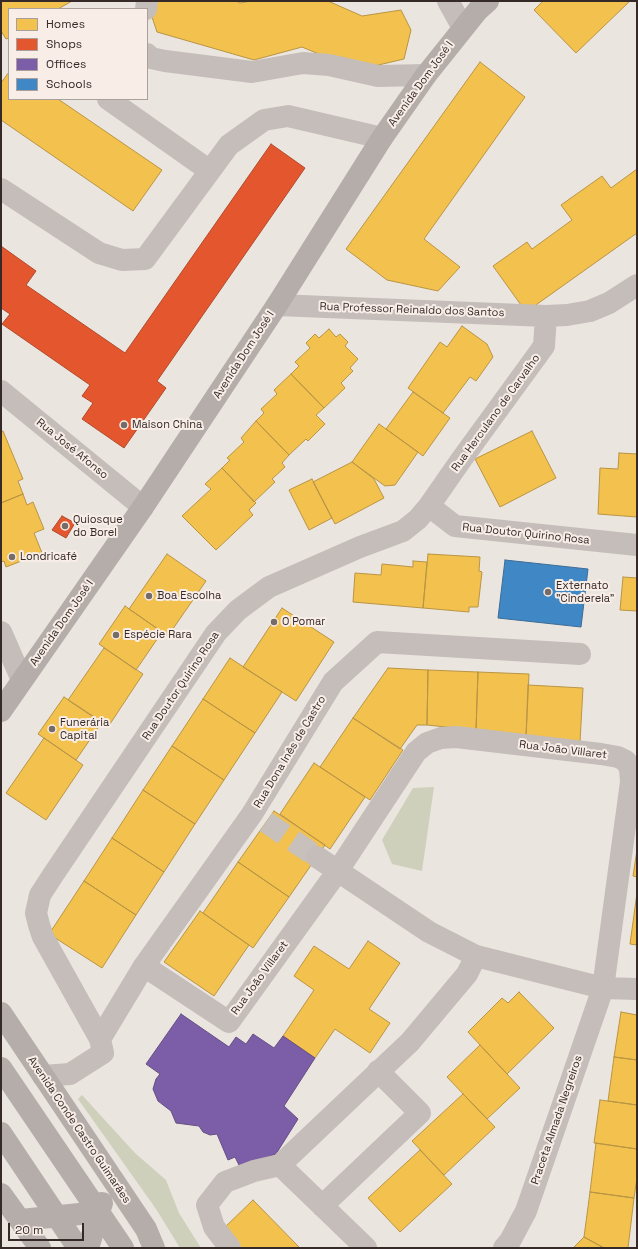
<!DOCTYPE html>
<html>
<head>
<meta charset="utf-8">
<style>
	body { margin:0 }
	#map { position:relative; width:638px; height:1249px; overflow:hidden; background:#ebe5e0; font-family:"Space Grotesk",sans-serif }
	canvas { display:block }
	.frame { position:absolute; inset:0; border:2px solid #352a28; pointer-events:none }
	.legend { position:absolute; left:8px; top:8px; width:140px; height:92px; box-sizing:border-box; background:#f8eee7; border:1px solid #aaa09b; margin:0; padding:5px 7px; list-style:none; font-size:12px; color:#352a28 }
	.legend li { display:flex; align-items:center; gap:8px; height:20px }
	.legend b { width:20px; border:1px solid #aaa09b }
	.scale { position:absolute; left:8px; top:1223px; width:76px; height:18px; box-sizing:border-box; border:2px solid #352a28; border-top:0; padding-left:5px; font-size:12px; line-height:14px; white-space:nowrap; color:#352a28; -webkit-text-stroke:3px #f8eee7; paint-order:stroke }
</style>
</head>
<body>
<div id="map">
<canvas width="638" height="1249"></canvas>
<div class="frame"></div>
<ul class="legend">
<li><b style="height:11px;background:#f2c14e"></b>Homes</li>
<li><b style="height:11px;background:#e4572e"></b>Shops</li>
<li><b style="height:11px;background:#7b5ea7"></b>Offices</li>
<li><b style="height:11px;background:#3f88c5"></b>Schools</li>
</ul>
<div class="scale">20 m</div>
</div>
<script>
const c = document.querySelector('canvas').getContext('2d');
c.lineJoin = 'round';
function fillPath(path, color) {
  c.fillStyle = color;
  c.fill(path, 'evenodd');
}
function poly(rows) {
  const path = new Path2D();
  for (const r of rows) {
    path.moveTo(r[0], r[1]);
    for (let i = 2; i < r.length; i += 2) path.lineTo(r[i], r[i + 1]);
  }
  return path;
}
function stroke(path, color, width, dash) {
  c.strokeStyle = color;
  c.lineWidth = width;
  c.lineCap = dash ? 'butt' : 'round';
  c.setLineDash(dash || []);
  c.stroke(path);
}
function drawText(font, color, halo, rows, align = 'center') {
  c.font = font + ' "Space Grotesk",sans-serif';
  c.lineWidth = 4;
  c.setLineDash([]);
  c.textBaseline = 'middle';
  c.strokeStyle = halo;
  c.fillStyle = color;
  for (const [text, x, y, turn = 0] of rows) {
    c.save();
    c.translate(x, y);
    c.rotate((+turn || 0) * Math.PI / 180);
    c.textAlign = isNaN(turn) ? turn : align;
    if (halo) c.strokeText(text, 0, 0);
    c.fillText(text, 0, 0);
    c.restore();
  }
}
const green = poly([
	[434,787,422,871,392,864,382,840,413,788],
	[82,1095,135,1153,166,1180,179,1213,201,1248,180,1248,156,1209,78,1099]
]);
const homes = poly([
	[1,1,72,1,58,9,9,9,9,38,6,39,1,31,1,1],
	[153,1,236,1,240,3,251,1,328,1,362,16,401,10,411,30,404,59,357,70,302,47,254,60,157,32,149,8,153,1],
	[543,1,630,1,576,53,534,10,543,1],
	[480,62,525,97,424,239,460,267,438,291,387,280,346,249,480,62],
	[9,72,9,99,58,99,162,170,133,211,1,120,1,83,9,72],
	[637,169,637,233,526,312,493,266,527,242,532,249,572,220,561,205,602,176,611,188,637,169],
	[462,326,487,344,493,357,476,381,470,377,443,413,408,388,440,342,447,347,462,326],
	[329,329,336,337,340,334,348,342,345,346,358,359,350,368,353,371,341,383,345,388,324,408,291,374,299,366,295,362,310,348,306,343,315,334,319,338,329,329],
	[291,374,324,408,316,415,325,424,308,441,306,439,289,455,256,421,264,413,261,409,277,394,274,390,291,374],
	[413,392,450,418,423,456,386,429,413,392],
	[256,421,289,455,282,463,285,467,272,479,275,482,254,502,222,468,230,460,227,458,244,442,241,438,256,421],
	[379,424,418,452,395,485,385,486,352,462,379,424],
	[1,431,3,431,23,479,18,481,23,494,1,503,1,431],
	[532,431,556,478,500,507,475,459,532,431],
	[619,453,637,454,637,517,598,514,600,468,618,469,619,453],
	[352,462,374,479,384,498,335,524,313,482,352,462],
	[222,468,256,503,249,510,253,515,216,550,182,516,211,489,205,484,222,468],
	[312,479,332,518,309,530,289,490,312,479],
	[23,494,27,505,33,502,44,529,34,533,42,553,6,567,4,561,1,562,1,503,23,494],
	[167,554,206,581,168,636,129,609,167,554],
	[428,554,480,557,479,571,482,572,478,607,469,607,469,612,423,608,428,554],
	[413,561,427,562,423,608,353,602,355,573,381,575,382,564,413,567,413,561],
	[623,577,637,578,637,611,620,610,623,577],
	[125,606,162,632,136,670,99,644,125,606],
	[282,608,334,642,296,701,243,667,282,608],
	[104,648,143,674,108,727,68,700,104,648],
	[230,658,282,692,255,733,203,699,230,658],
	[388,668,428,670,427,725,417,725,400,749,353,718,388,668],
	[428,670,478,672,476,730,427,725,428,670],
	[478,672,529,674,526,737,476,730,478,672],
	[528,685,583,688,580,742,526,737,528,685],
	[64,697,102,722,76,760,38,734,64,697],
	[203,699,255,733,224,780,172,746,203,699],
	[353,718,403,750,370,800,320,767,353,718],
	[44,738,83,765,46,820,6,793,44,738],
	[172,746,224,780,195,824,143,790,172,746],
	[314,763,365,797,330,849,280,814,314,763],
	[143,790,195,824,164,872,112,838,143,790],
	[274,811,325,845,289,897,238,862,274,811],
	[112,838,164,872,136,915,84,881,112,838],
	[637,850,637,877,633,876,637,850],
	[238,862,289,897,253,948,203,913,238,862],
	[84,881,136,915,102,968,49,934,84,881],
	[637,893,637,945,630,944,637,893],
	[200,911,249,945,214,996,164,962,200,911],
	[368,941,400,963,369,1009,390,1023,370,1053,335,1029,315,1058,283,1036,314,990,294,976,314,946,349,969,368,941],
	[519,992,554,1028,507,1074,468,1032,502,998,508,1003,519,992],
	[621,1012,637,1015,637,1060,614,1057,621,1012],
	[480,1045,520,1088,487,1119,447,1077,480,1045],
	[614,1057,637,1060,637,1105,608,1101,614,1057],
	[463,1094,495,1127,444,1175,412,1141,463,1094],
	[600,1100,637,1105,637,1149,594,1143,600,1100],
	[596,1143,637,1149,637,1178,634,1198,590,1192,596,1143],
	[420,1150,452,1184,400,1232,368,1198,420,1150],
	[590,1192,634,1198,628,1248,604,1248,584,1237,590,1192],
	[253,1200,300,1248,240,1248,222,1230,253,1200],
	[584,1237,604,1248,573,1248,584,1237]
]);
const shops = poly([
	[271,144,305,168,157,381,166,388,124,448,82,419,93,403,82,396,90,385,2,324,10,314,1,308,1,246,36,271,26,285,125,353,271,144],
	[62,516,75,523,66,538,52,530,62,516]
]);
const offices = poly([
	[181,1014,229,1047,236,1037,246,1044,253,1034,274,1048,283,1036,315,1058,284,1106,298,1119,276,1154,240,1167,235,1157,228,1160,217,1134,210,1135,203,1132,199,1126,176,1123,171,1111,158,1101,153,1089,156,1079,160,1074,146,1064,181,1014]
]);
const schools = poly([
	[505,560,588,569,581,627,498,618,505,560]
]);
const streetTunnel = poly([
	[266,822,317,857]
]);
const street = poly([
	[448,1,463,28],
	[146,9,147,1],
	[147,54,151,58,165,61,252,72,303,63,329,65,378,76,426,75],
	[108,99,210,171],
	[1,189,99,253,122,260,145,259,229,145,264,120,288,116,382,138],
	[277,305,546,316,567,315,590,311,609,303,637,285],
	[1,391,143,507],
	[429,506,455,526,637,545],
	[1,632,22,680],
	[317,857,429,932,476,956,603,988,637,989],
	[144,966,229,1022,337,872,416,752,427,743,441,738,456,737,601,754,618,757,626,761,630,769,631,782,603,988,526,1211,510,1241,504,1248],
	[100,1039,144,966,252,814,333,682,377,642,580,654],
	[43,1076,70,1074,103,1053,100,1039,43,937,39,925,36,913,40,895,53,875,216,633,238,610,269,587,360,547,403,531,418,519,429,506,461,460,544,346,546,316],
	[280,1165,410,1042,467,974,476,956],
	[280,1165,366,1248],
	[322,1206,420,1113,378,1071],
	[230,1248,214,1227,207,1205,225,1182,254,1171,280,1165]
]);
const secondary = poly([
	[1,711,143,507,277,305,382,138,426,75,478,10,488,1],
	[1,1013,146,1229,154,1248],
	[1,1068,123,1248],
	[1,1133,78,1248],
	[1,1194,40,1248],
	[21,1220,99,1212],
	[88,1248,102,1203]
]);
const markers = [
	[124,425,4,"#756b68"],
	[65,526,4,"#756b68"],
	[12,557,4,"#756b68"],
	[548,592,4,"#756b68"],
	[149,596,4,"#756b68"],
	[274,622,4,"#756b68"],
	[116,635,4,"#756b68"],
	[52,729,4,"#756b68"]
];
const streetNames = [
	["Avenida Dom José I",421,84,-54],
	["Rua Professor Reinaldo dos Santos",412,310,2],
	["Avenida Dom José I",244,355,-57],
	["Rua Herculano de Carvalho",496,413,-54],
	["Rua José Afonso",72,449,39],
	["Rua Doutor Quirino Rosa",526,534,6],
	["Avenida Dom José I",62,623,-55],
	["Rua Doutor Quirino Rosa",181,686,-56],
	["Rua João Villaret",563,750,7],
	["Rua Dona Inês de Castro",290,752,-59],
	["Rua João Villaret",260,978,-54],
	["Praceta Almada Negreiros",557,1120,-71],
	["Avenida Conde Castro Guimarães",79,1130,56]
];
const poiNames = [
	["Maison China",132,425],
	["Quiosque",73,520],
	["do Borel",73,533],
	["Londricafé",20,557],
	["Externato",556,586],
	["\"Cinderela\"",556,599],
	["Boa Escolha",157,596],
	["O Pomar",282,622],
	["Espécie Rara",124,635],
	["Funerária",60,723],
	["Capital",60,736]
];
fillPath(green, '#ced0bb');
fillPath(homes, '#f2c14e');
stroke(homes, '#b99443', 1);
fillPath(shops, '#e4572e');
stroke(shops, '#b04a2c', 1);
fillPath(offices, '#7b5ea7');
stroke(offices, '#664e81', 1);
fillPath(schools, '#3f88c5');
stroke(schools, '#3c6c96', 1);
stroke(streetTunnel, '#c7c0bb', 22, [22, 11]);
stroke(street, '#c5bdb9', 22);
stroke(secondary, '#b5adaa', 22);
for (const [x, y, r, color] of markers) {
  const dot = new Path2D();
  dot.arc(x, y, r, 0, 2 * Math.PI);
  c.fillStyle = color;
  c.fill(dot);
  stroke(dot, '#f8eee7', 1.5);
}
drawText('11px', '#352a28', '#f8eee7', streetNames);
drawText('11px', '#352a28', '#f8eee7', poiNames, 'left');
</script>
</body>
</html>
